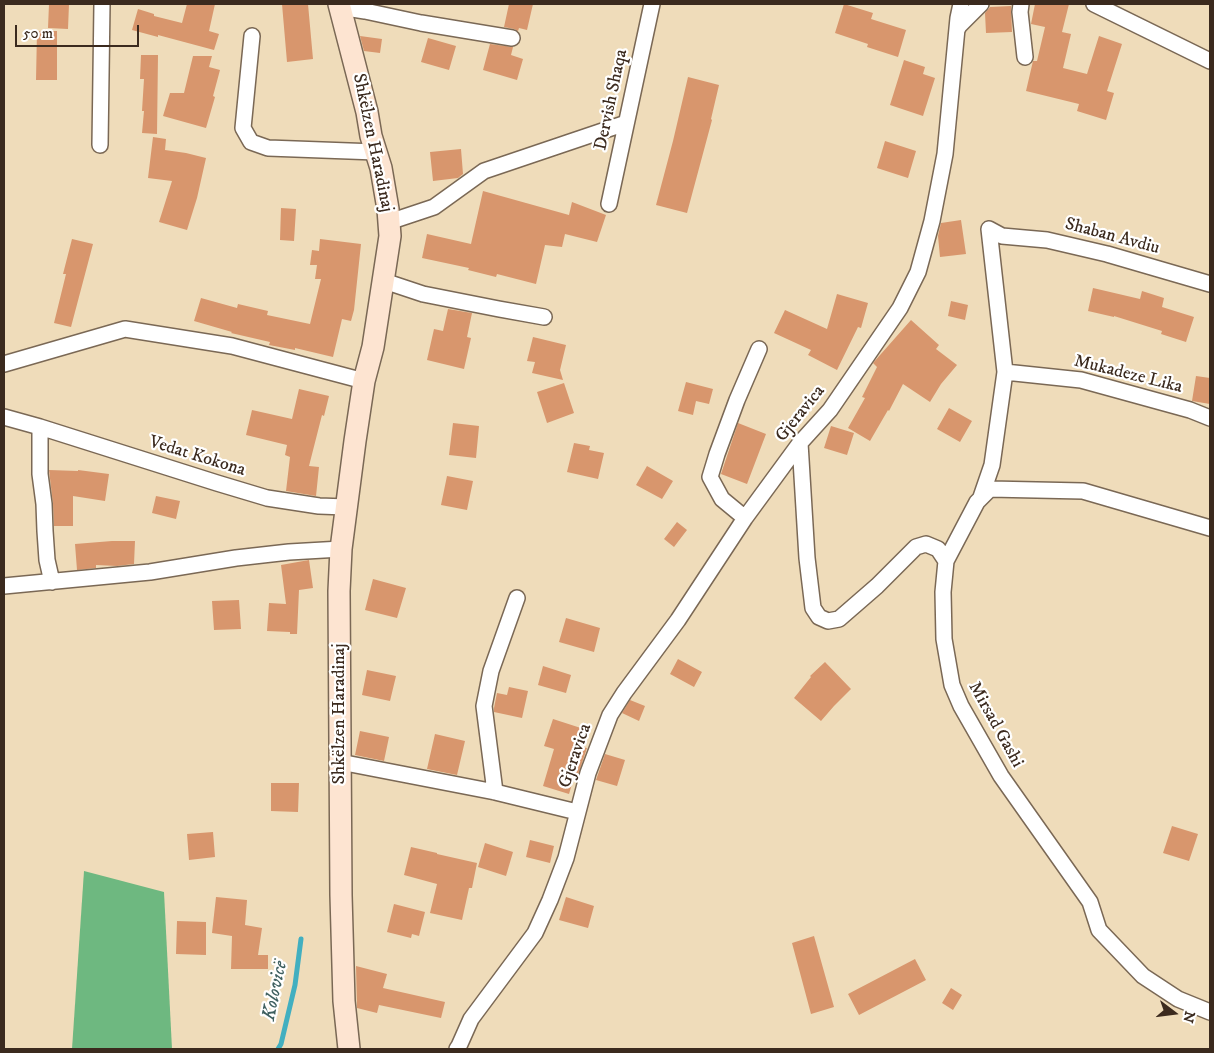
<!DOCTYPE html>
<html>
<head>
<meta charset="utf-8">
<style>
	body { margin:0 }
	#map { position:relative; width:1214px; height:1053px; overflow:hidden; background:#efdcba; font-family:"IM FELL DW Pica",serif }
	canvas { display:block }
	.frame { position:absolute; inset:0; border:5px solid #3b2a1e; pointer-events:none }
	.north { position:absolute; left:1149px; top:988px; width:50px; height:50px; -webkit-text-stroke:4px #fff; paint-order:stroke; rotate:105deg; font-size:14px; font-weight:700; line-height:20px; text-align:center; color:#3b2a1e }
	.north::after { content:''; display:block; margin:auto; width:18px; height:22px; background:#3b2a1e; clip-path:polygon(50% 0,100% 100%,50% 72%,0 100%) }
	.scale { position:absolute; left:15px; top:25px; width:124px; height:22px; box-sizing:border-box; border:2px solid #3b2a1e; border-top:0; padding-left:6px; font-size:15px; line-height:18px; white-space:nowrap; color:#3b2a1e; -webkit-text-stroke:4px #fff; paint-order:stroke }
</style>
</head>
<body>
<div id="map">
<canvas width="1214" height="1053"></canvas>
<div class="frame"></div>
<div class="north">N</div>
<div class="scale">50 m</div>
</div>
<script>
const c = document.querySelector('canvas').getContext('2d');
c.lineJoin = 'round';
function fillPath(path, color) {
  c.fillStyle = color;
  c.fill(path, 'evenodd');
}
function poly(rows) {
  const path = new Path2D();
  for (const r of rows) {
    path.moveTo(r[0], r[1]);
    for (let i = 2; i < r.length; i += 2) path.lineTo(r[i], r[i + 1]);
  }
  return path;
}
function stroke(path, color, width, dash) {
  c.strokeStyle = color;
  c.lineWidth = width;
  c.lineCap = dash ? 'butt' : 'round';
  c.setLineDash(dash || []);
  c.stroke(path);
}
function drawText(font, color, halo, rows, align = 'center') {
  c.font = font + ' "IM FELL DW Pica",serif';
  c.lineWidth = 4.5;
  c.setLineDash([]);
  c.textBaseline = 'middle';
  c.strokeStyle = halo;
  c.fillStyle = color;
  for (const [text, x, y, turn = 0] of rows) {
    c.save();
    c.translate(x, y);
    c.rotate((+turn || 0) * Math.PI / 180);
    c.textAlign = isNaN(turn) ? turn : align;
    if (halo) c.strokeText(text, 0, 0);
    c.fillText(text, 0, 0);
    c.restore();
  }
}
const forest = poly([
	[84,871,164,892,172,1049,72,1049]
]);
const stream = poly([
	[278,1049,281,1044,295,985,301,939]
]);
const building = poly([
	[49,4,69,4,68,29,48,28],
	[187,4,215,4,209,31,219,34,214,50,158,35,158,37,132,30,138,9,154,14,154,16,182,23],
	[282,4,308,4,313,59,287,62],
	[509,4,533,4,527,30,519,28,518,31,514,29,504,27],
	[844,4,873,13,871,19,906,30,898,57,867,47,868,44,835,33],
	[1035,4,1069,4,1062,32,1071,34,1063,68,1087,74,1099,36,1122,44,1107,91,1114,93,1106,120,1077,111,1079,104,1026,91,1033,61,1037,61,1045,27,1031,24],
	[1011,6,1012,32,986,33,985,13,990,7],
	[37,31,57,31,57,80,36,80],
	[360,36,382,39,380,53,364,51],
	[428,38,456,46,449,70,421,62],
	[490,44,513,47,511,55,523,59,517,80,483,70],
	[141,55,158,55,157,134,142,133,144,111,142,111,144,79,140,79],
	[193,56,212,56,209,67,220,70,213,96,215,97,206,128,163,116,170,93,184,93],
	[904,60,925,67,923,74,935,78,923,116,890,105],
	[688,77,719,85,711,119,712,120,687,213,656,205,673,141],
	[153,137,166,139,165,150,186,153,206,158,197,198,187,230,159,222,172,181,148,178],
	[885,141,916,151,908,178,877,168],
	[461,149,463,174,458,178,433,181,430,152],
	[483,191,569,215,572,202,606,215,597,242,565,234,562,247,545,245,536,284,497,274,496,277,468,270,469,268,422,258,427,234,471,244],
	[281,208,296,209,294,241,280,240],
	[961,220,966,254,940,257,938,236,941,223],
	[72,239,93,244,71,327,54,323,66,274,63,274],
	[320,239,361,244,354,310,351,321,342,319,333,357,295,348,295,350,269,345,270,342,231,333,232,332,194,321,201,298,237,308,238,304,268,311,267,315,310,324,321,279,315,279,317,265,310,265,312,250,319,251],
	[1093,288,1140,299,1142,291,1164,298,1162,307,1194,317,1186,342,1161,334,1162,331,1114,316,1114,317,1088,311],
	[837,294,868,303,861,328,858,327,837,370,808,355,811,350,774,333,785,310,827,329],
	[951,301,968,305,965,320,948,316],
	[448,309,472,313,467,337,471,338,464,369,427,360,434,329,443,331],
	[911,320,939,345,936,349,957,365,941,384,930,402,903,384,889,411,888,410,870,441,848,428,865,398,862,397,877,367,873,363],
	[533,337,566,345,560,370,563,380,532,373,535,362,527,361],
	[1196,376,1210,378,1210,404,1192,401],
	[686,382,713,389,709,404,696,401,693,415,678,411],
	[564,383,574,413,547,423,537,392],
	[299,389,329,396,324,416,322,415,309,466,319,467,316,496,286,491,290,457,285,455,287,445,246,435,252,410,292,419],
	[949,408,972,421,960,442,937,429],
	[453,423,479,426,476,458,449,455],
	[738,423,766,434,747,484,721,474],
	[831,426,854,433,847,455,824,448],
	[574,443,590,446,589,450,604,453,598,479,567,472],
	[647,466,673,481,662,499,636,485],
	[49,470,78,471,78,470,109,474,105,501,73,496,73,526,54,526,53,504],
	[447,476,473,481,467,510,441,505],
	[156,496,180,501,176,519,152,513],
	[677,522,687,530,674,547,664,539],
	[112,541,135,541,134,564,117,566,96,565,96,568,77,570,75,544],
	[309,560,313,588,299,590,297,634,290,634,290,632,267,631,269,603,286,604,281,565],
	[373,579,406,588,397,618,365,610],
	[239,600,241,629,214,630,212,601],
	[566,618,600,628,594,652,559,642],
	[678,659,702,672,694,687,670,674],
	[825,662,851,689,834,706,821,721,794,698,811,677,810,676],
	[543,666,571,675,566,693,538,685],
	[367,670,396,676,390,701,362,695],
	[509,687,528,691,522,718,494,712,494,708,497,693,507,695],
	[630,700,645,706,639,721,622,713],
	[553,719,587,730,582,747,587,748,578,775,575,774,569,794,543,786,554,749,544,746],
	[360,731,389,737,384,761,355,755],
	[435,734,465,741,457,775,427,769],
	[605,754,625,760,617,786,596,780],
	[271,783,299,783,298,812,271,811],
	[1172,826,1198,834,1189,861,1163,853],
	[213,832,215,857,189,860,187,834],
	[530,840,554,846,550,863,526,857],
	[485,843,513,852,506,876,478,867],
	[411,847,437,853,437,854,477,863,472,888,469,888,462,920,430,913,437,884,404,875],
	[216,897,247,900,245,925,262,928,258,955,268,955,268,969,231,969,232,936,212,933],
	[566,897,594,906,588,928,559,920],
	[394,904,425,912,419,936,412,934,411,938,387,932],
	[177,921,206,922,206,955,176,954],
	[814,936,834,1007,811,1014,792,943],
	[915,959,926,980,859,1015,848,994],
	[356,966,387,974,383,988,445,1002,441,1018,379,1005,377,1013,357,1008],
	[951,988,962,995,953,1010,942,1003]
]);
const street = poly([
	[1021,4,1020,12,1025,57],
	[1094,4,1210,61],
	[340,7,365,11,421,23,512,38],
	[957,30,959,26,981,4],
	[252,36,243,128,251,142,268,148,376,152],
	[100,145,102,4],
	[609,204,652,4],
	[389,222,434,207,484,171,626,123],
	[384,281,423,294,499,309,544,317],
	[4,364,125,329,232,346,364,381],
	[1005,372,1081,380,1190,410,1210,418],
	[4,417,40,427,217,483,267,498,319,506,346,507],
	[40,427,40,474,44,504,45,531,47,560,52,582],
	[800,443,807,558,813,608,819,617,828,621,839,619,877,586,916,547,926,544,938,549,946,561],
	[981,497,992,465,1005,372,989,229,1002,236,1047,240,1107,254,1210,284],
	[745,518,722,499,710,477,717,454,737,400,759,349],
	[1210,528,1083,491,990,489,977,502,946,561,943,592,944,639,952,685,961,706,1001,776,1090,902,1099,930,1143,976,1178,999,1210,1012],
	[4,586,150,572,236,558,289,552,341,549],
	[340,762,495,792,577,812],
	[495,792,484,706,491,671,517,598],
	[457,1049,459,1046,471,1019,535,933,550,900,566,858,588,773,610,715,624,693,678,620,745,518,800,443,830,410,900,308,918,272,932,221,945,154,958,18,961,4]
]);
const secondary = poly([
	[339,4,367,112,371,136,381,168,388,209,390,236,373,347,364,381,355,441,341,549,339,591,341,895,344,1001,349,1049]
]);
const streetNames = [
	["Dervish Shaqa",612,100,-78],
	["Shkëlzen Haradinaj",372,143,78],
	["Shaban Avdiu",1112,237,15],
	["Mukadeze Lika",1128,375,14],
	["Gjeravica",801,414,-51],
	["Vedat Kokona",197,457,17],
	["Shkëlzen Haradinaj",340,714,-90],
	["Mirsad Gashi",995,725,61],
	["Gjeravica",576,756,-71]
];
const waterNames = [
	["Kolovicë",276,991,-78]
];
fillPath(forest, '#6eb880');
stroke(stream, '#42afc0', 5);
fillPath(building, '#d8966d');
stroke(street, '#7a6855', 18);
stroke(secondary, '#7a6855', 24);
stroke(street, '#fff', 15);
stroke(secondary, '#fde4d1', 21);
drawText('18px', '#3b2a1e', '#fff', streetNames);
drawText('italic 19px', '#3e5f5f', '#fff', waterNames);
</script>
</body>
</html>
